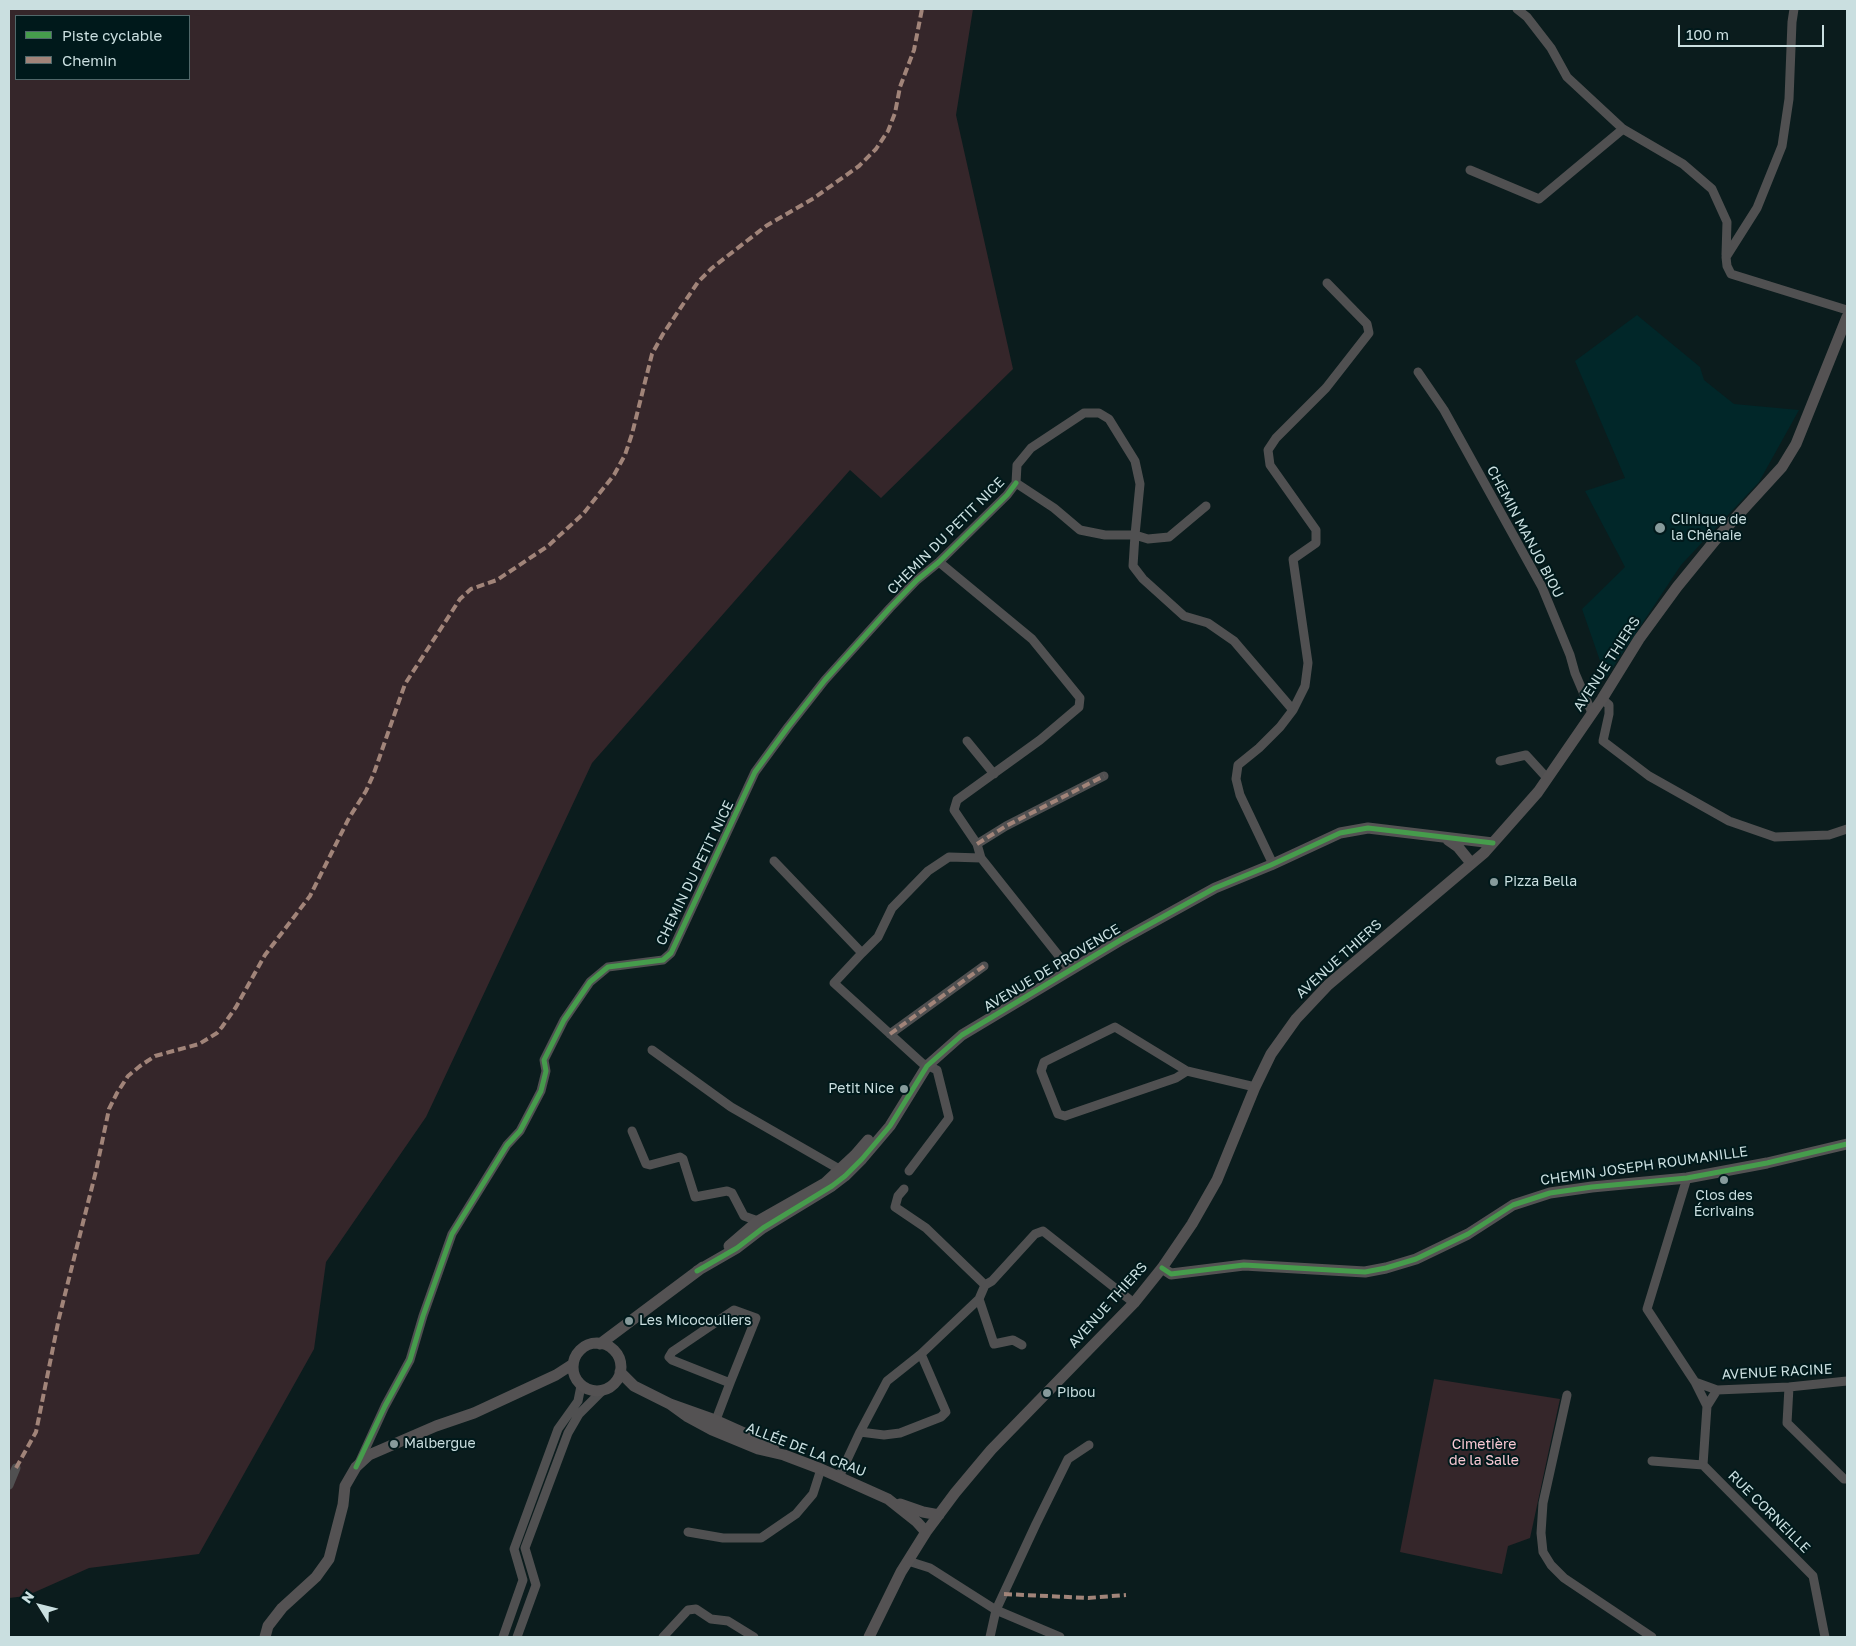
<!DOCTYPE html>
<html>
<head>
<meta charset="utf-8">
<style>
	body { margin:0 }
	#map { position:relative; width:1856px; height:1646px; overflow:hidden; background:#0b1c1d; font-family:"Golos Text",sans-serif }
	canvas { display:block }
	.frame { position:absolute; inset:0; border:10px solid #cadfe0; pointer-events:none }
	.legend { position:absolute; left:15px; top:15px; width:175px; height:65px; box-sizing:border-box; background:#00191b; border:1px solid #51686a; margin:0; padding:6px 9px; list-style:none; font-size:15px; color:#cadfe0 }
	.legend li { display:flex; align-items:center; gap:10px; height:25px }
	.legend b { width:25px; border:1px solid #51686a }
	.north { position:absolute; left:15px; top:1581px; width:50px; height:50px; -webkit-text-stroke:4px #00191b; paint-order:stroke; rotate:306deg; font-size:14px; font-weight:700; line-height:20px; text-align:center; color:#cadfe0 }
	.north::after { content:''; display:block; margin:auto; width:18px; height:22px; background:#cadfe0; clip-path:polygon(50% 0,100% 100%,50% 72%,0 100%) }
	.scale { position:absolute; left:1678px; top:25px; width:146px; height:22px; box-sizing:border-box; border:2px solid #cadfe0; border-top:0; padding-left:6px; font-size:15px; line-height:18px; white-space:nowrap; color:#cadfe0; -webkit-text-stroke:4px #00191b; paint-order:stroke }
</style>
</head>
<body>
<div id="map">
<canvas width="1856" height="1646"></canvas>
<div class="frame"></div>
<ul class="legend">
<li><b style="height:6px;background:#469c4c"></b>Piste cyclable</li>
<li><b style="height:6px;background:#a18479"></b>Chemin</li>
</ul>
<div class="north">N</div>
<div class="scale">100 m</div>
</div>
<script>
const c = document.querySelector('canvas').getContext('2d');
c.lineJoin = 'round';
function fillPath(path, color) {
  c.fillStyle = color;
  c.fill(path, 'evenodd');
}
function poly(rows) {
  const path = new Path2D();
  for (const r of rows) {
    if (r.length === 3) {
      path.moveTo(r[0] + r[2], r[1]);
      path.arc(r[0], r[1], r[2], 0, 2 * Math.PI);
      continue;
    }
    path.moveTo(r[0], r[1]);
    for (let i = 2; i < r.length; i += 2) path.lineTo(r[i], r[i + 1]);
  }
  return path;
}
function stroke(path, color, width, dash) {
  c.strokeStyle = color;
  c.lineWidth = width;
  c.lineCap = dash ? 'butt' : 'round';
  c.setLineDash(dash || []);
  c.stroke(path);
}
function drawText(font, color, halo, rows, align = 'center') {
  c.font = font + ' "Golos Text",sans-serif';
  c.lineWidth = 4;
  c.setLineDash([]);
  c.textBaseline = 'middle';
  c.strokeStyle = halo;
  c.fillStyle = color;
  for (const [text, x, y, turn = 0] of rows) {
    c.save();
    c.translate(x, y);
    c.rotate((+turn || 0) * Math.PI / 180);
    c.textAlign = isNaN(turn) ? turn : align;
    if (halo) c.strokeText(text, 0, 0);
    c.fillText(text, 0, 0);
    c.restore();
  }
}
const built = poly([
	[1637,315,1700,367,1704,380,1734,404,1799,410,1759,482,1681,565,1606,678,1582,609,1625,567,1585,491,1625,478,1575,361]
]);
const green = poly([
	[9,9,973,9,956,115,1013,369,881,498,850,470,592,763,426,1117,326,1262,314,1349,199,1554,89,1568,26,1596,9,1598],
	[16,16,189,16,189,79,16,79],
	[1434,1379,1560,1399,1530,1538,1508,1546,1502,1574,1400,1552]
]);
const street = poly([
	[1517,9,1527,17,1551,48,1567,77,1623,129,1683,164,1712,189,1727,222,1726,255],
	[1794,9,1792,22,1789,99,1782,146,1757,208,1726,257,1727,266,1731,274,1847,310],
	[1470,170,1539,199,1623,129],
	[1418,372,1444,410,1542,587,1570,655,1575,673,1592,713],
	[1084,413,1099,413,1109,419,1135,461,1140,484,1135,535,1105,535,1080,530,1054,508,1016,483,1017,465,1031,448,1084,413],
	[1206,506,1169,537,1148,539,1135,535,1133,566,1143,579,1184,616,1208,623,1234,641,1293,710],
	[939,562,1032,639,1080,698,1079,707,1040,740,957,800,954,810,977,844,981,858,1070,970],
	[1602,699,1609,705,1609,714,1603,741,1649,776,1729,821,1775,837,1829,835,1847,829],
	[967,741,994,774],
	[1500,761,1526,755,1547,778],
	[977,844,1006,826,1104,776],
	[774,861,862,953,834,983,922,1063,937,1070,949,1118,909,1171],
	[1271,865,1271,860,1240,795,1236,779,1238,765,1259,748,1280,727,1293,710,1305,686,1308,663,1293,559,1316,543,1316,530,1270,465,1268,450,1276,438,1326,388,1369,333,1367,324,1327,283],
	[862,953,878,937,892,908,928,871,949,857,981,858],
	[890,1034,984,966],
	[652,1050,731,1107,839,1169,843,1174],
	[1187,1071,1176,1078,1065,1116,1058,1114,1041,1071,1044,1062,1115,1027,1187,1071,1255,1087],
	[632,1131,646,1164,650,1165,680,1157,683,1159,695,1197,727,1191,732,1193,744,1216,758,1221,760,1224],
	[1687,1178,1647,1309,1695,1382,1717,1390,1789,1387,1847,1381],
	[904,1189,898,1196,895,1207,926,1228,985,1285],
	[1022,1345,1013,1340,994,1344,979,1299,985,1285,992,1281,1035,1234,1043,1231,1134,1303],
	[921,1354,979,1299],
	[1695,1382,1707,1406,1717,1390],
	[1789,1387,1787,1423,1844,1479,1847,1479],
	[1567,1395,1543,1503,1541,1533,1543,1552,1551,1565,1564,1578,1652,1637],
	[1707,1406,1703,1465,1813,1576,1825,1637],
	[714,1425,730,1383,756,1318,734,1310,672,1352,669,1357,672,1360,730,1383],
	[1652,1461,1703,1465],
	[359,1463,385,1406,410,1360,423,1316,452,1234,507,1145,520,1131,541,1091,546,1071,544,1060,564,1020,590,982,608,967,663,960,671,953,755,772,788,727,825,680,890,608,917,580,939,562,1007,495,1016,483],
	[839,1477,860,1432,887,1381,921,1354,946,1412,941,1417,900,1433,884,1435,860,1432],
	[9,1485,16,1468],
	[688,1532,723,1538,761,1538,796,1514,813,1494,821,1469],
	[908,1561,930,1568,996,1610,990,1637],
	[503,1637,523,1580,514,1549,558,1429,578,1401,581,1386],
	[517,1637,536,1585,525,1548,568,1433,579,1414,602,1391],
	[663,1637,688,1610,696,1609,711,1619,728,1621,754,1637],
	[1060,1637,996,1610,1036,1524,1068,1459,1089,1445]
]);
const secondary = poly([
	[1448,840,1458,847,1471,863],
	[729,1246,758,1221,825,1183,855,1155,868,1140],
	[1162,1268,1171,1274,1244,1265,1365,1272,1386,1268,1416,1259,1468,1234,1513,1205,1550,1193,1592,1187,1687,1178,1767,1163,1847,1144],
	[697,1271,737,1248,763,1228,832,1186,845,1176,862,1159,890,1126,927,1066,962,1035,1119,941,1215,888,1271,865,1340,833,1368,828,1493,843],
	[597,1367,24],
	[600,1344,703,1267],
	[620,1372,634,1386,670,1404,715,1420,762,1441,774,1449],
	[670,1404,688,1417,712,1430,758,1449,784,1455,821,1469,888,1499,917,1522,926,1532],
	[900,1504,923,1512,939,1515],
	[265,1637,268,1626,282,1608,316,1577,329,1559,343,1505,345,1486,356,1467,369,1455,436,1426,474,1413,556,1375,573,1364],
	[869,1637,901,1572,926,1532,955,1493,991,1450,1134,1303,1162,1268,1192,1224,1217,1180,1255,1087,1271,1054,1296,1019,1328,985,1484,853,1538,792,1602,699,1639,639,1677,587,1717,538,1782,467,1796,444,1847,317]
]);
const quiet = poly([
	[977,844,1006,826,1104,776],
	[890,1034,984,966],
	[16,1468,36,1432,59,1318,96,1171,109,1109,117,1093,128,1076,140,1066,155,1056,199,1044,217,1033,222,1027,236,1007,265,955,310,896,349,818,366,791,374,773,405,684,460,599,471,589,497,580,548,546,583,514,614,475,625,455,632,434,652,354,663,334,698,282,712,268,766,226,814,198,859,166,876,149,888,131,895,113,900,87,914,50,922,9],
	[1004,1594,1088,1598,1126,1595]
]);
const cycleway = poly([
	[1162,1268,1171,1274,1244,1265,1365,1272,1386,1268,1416,1259,1468,1234,1513,1205,1550,1193,1592,1187,1687,1178,1767,1163,1847,1144],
	[697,1271,737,1248,763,1228,832,1186,845,1176,862,1159,890,1126,927,1066,962,1035,1119,941,1215,888,1271,865,1340,833,1368,828,1493,843],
	[356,1467,385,1406,410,1360,423,1316,452,1234,507,1145,520,1131,541,1091,546,1071,544,1060,564,1020,590,982,608,967,663,960,671,953,755,772,788,727,825,680,890,608,917,580,939,562,1007,495,1016,483]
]);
const markers = [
	[1660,528,6,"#879b9c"],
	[1494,882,5,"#879b9c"],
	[904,1089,5,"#879b9c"],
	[1724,1180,5,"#879b9c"],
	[629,1321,5,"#879b9c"],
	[1047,1393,5,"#879b9c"],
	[394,1444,5,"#879b9c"]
];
const poiNames = [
	["Clinique de",1671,520],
	["la Chênaie",1671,536],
	["Pizza Bella",1504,882],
	["Petit Nice",894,1089,"right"],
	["Clos des",1724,1196,"center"],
	["Écrivains",1724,1212,"center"],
	["Les Micocouliers",639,1321],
	["Pibou",1057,1393],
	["Malbergue",404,1444]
];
const streetNames = [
	["CHEMIN MANJO BIOU",1525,532,62],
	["CHEMIN DU PETIT NICE",946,536,-45],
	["AVENUE THIERS",1607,664,-57],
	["CHEMIN DU PETIT NICE",695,873,-64],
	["AVENUE THIERS",1339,959,-42],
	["AVENUE DE PROVENCE",1052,968,-31],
	["CHEMIN JOSEPH ROUMANILLE",1644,1166,-8],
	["AVENUE THIERS",1108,1305,-48],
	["AVENUE RACINE",1777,1372,-3],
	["ALLÉE DE LA CRAU",806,1450,21],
	["RUE CORNEILLE",1769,1512,45]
];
const parkNames = [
	["Cimetière",1484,1445],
	["de la Salle",1484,1461]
];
fillPath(built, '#012729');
fillPath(green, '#35262a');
stroke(street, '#505051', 9);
stroke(secondary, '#545253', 11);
stroke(quiet, '#a18479', 4, [8, 4]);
stroke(cycleway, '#469c4c', 5);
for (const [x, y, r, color] of markers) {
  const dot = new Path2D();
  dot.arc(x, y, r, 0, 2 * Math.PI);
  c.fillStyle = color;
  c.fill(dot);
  stroke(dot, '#00191b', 2);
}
drawText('14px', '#cadfe0', '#00191b', poiNames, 'left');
drawText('14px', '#cadfe0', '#00191b', streetNames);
drawText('14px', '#f8c8d3', '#00191b', parkNames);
</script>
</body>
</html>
